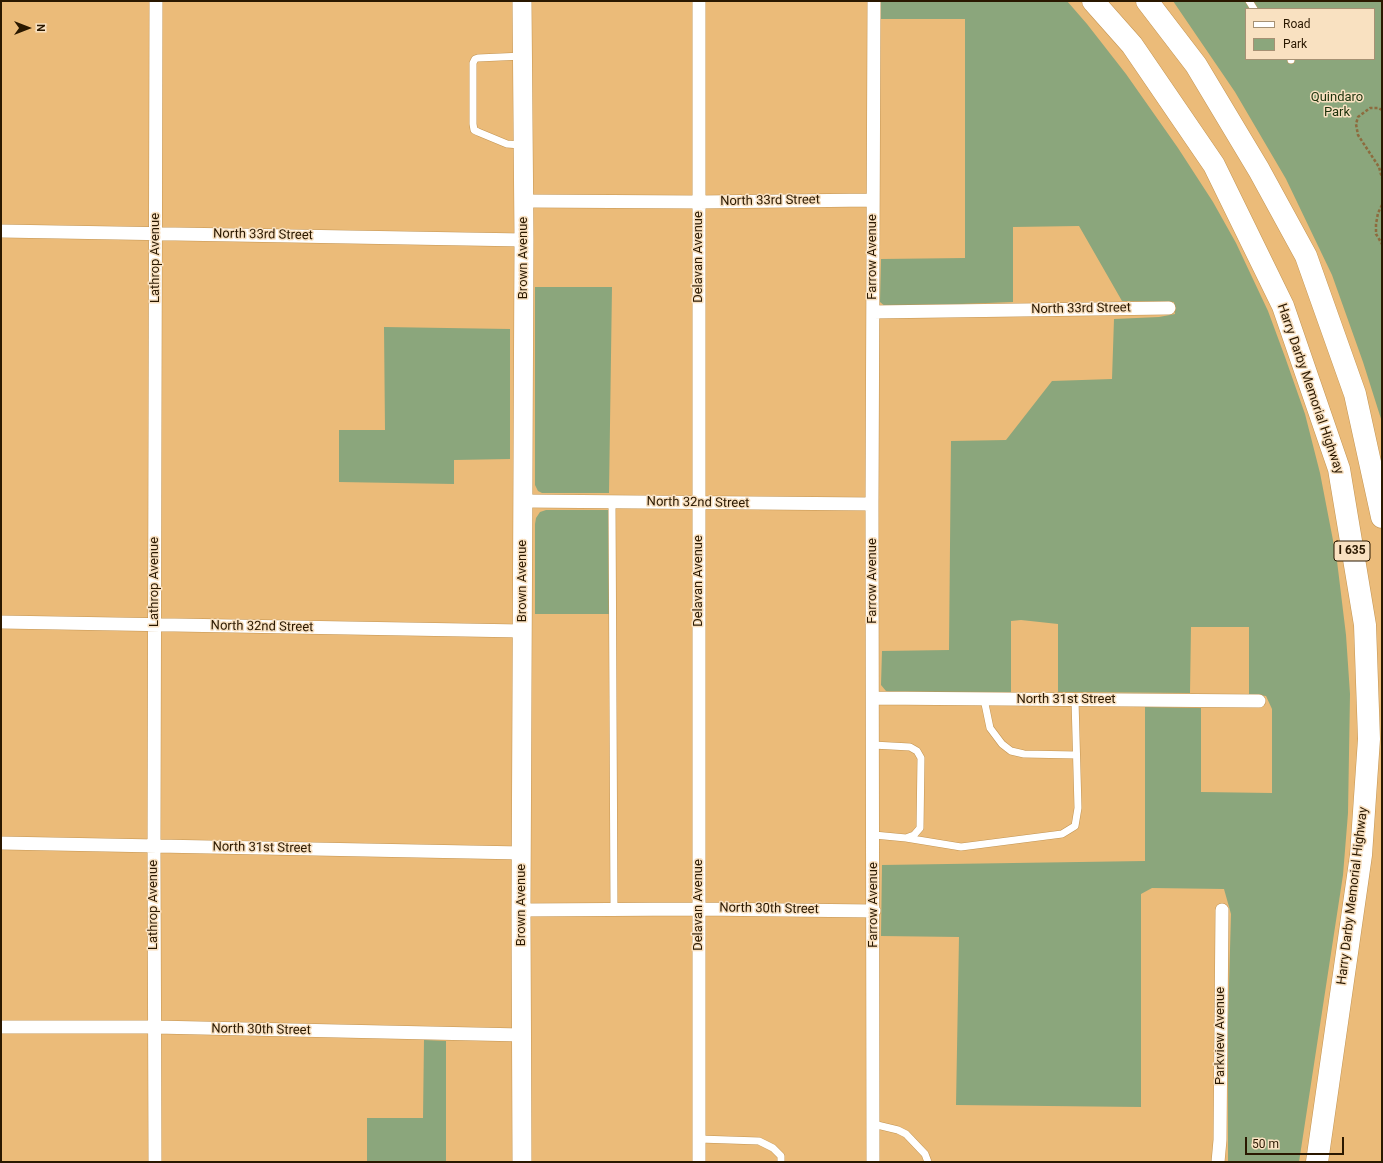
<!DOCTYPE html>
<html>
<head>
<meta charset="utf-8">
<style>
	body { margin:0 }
	#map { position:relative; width:1383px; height:1163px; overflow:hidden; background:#ebbb79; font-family:Roboto,sans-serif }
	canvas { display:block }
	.frame { position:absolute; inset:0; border:2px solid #2a1800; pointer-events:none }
	.legend { position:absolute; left:1245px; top:8px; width:130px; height:52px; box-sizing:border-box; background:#f9e1c1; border:1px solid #a69174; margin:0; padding:5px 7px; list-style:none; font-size:12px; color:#2a1800 }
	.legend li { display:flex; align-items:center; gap:8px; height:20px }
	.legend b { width:20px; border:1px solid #a69174 }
	.north { position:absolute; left:8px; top:8px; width:40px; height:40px; -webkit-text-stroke:3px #f9e1c1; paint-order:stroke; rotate:90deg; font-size:11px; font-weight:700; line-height:16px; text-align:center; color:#2a1800 }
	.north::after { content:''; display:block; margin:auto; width:14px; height:18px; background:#2a1800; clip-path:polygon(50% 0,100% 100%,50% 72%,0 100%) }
	.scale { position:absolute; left:1245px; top:1137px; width:99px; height:18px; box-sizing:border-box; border:2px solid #2a1800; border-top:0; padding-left:5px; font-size:12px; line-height:14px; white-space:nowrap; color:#2a1800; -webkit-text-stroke:3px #f9e1c1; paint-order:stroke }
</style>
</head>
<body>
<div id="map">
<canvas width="1383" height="1163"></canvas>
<div class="frame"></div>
<ul class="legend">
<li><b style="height:5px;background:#fff"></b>Road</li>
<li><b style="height:11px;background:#8ba67c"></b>Park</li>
</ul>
<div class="north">N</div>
<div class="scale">50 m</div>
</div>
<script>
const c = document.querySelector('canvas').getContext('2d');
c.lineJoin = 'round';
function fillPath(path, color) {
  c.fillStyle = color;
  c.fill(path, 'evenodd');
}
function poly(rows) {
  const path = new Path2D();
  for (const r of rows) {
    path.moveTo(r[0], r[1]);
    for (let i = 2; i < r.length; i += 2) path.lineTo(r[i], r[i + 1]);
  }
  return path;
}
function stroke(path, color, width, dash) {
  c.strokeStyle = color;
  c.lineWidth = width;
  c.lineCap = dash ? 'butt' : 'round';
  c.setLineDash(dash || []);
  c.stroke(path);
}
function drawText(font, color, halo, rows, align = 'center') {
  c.font = font + ' Roboto,sans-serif';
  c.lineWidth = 3;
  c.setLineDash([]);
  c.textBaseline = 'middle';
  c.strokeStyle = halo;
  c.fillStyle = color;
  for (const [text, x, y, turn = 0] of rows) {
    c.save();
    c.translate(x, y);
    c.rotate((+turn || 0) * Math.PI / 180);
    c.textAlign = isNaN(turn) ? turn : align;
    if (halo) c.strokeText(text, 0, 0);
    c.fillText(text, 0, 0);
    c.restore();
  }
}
const green = poly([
	[881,1,1067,1,1087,24,1126,74,1178,148,1213,202,1236,243,1268,311,1285,357,1305,414,1320,473,1337,561,1346,635,1350,694,1348,813,1343,875,1299,1162,1228,1162,1228,1020,1231,914,1224,889,1152,888,1141,894,1141,1107,956,1105,959,937,881,936,882,865,1145,861,1145,707,1201,708,1201,792,1272,793,1272,709,1266,696,1249,694,1249,627,1191,627,1190,693,1058,692,1058,624,1021,620,1011,621,1011,694,896,694,886,691,881,685,882,651,949,650,951,441,1006,440,1052,381,1112,379,1114,319,1159,317,1175,314,1174,302,1122,301,1079,226,1013,227,1013,302,886,307,880,302,881,259,965,258,965,19,881,19],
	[1173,1,1382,1,1382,422,1363,362,1332,275,1286,179,1235,92],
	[1246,9,1374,9,1374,59,1246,59],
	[535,287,612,287,609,493,542,493,538,491,535,485],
	[384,327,510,329,510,459,454,460,454,484,339,482,339,430,385,430],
	[546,510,609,510,609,614,535,614,535,524,536,518,540,512],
	[424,1040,446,1041,446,1162,367,1162,367,1118,423,1118]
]);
const path = poly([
	[1382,110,1378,108,1370,108,1358,117,1356,124,1358,135,1379,167,1382,178],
	[1382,205,1378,213,1376,224,1376,234,1382,244]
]);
const service = poly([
	[1249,1,1254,9],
	[1291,59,1291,60],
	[521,145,507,144,478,132,474,130,473,124,473,63,475,59,478,58,523,56],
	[612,502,614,909],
	[984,699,990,728,1002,744,1011,751,1024,754,1076,755],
	[873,745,910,747,917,751,921,758,920,828,914,835,906,838,874,835],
	[906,838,961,847,1062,834,1075,826,1078,808,1075,700],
	[873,1124,898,1130,906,1134,925,1154,928,1162],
	[699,1139,759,1141,773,1148,781,1156,781,1162]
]);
const minor = poly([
	[523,201,699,202,872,200],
	[1,231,524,240],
	[873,312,1169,308],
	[523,501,872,504],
	[1,622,522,631],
	[873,698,1259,701],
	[1,843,522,853],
	[521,910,698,909,874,911],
	[1,1027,155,1027,522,1035],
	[155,1162,154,846,156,1],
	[699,1162,699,1],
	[873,1162,872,504,874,1],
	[1218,1162,1220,1140,1222,910]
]);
const secondary = poly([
	[522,1162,521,910,524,240,522,1]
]);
const motorway = poly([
	[1093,1,1132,45,1214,165,1283,306,1339,469,1365,625,1369,739,1361,855,1317,1162],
	[1147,1,1196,65,1259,170,1306,256,1355,394,1382,517]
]);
const shields = [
	[1352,551,36]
];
const shieldNames = [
	["I 635",1352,551]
];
const parkNames = [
	["Quindaro",1337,98],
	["Park",1337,113]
];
const streetNames = [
	["North 33rd Street",770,201,-1],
	["North 33rd Street",263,235,1],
	["Delavan Avenue",699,257,-90],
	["Farrow Avenue",873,257,-90],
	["Lathrop Avenue",156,258,-90],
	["Brown Avenue",524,258,-90],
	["North 33rd Street",1081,309,-1],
	["Harry Darby Memorial Highway",1310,389,71],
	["North 32nd Street",698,503,1],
	["Brown Avenue",523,581,-90],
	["Delavan Avenue",699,581,-90],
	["Farrow Avenue",873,581,-90],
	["Lathrop Avenue",155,582,-90],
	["North 32nd Street",262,627,1],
	["North 31st Street",1066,700],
	["North 31st Street",262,848,1],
	["Harry Darby Memorial Highway",1353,896,-83],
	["Lathrop Avenue",154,905,-90],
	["Brown Avenue",522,905,-90],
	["Delavan Avenue",699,905,-90],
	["Farrow Avenue",874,905,-90],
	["North 30th Street",769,909,1],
	["North 30th Street",261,1030,1],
	["Parkview Avenue",1221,1036,-90]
];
fillPath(green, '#8ba67c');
stroke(service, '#c29452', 8);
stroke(minor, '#c29452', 14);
stroke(secondary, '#c29452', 20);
stroke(motorway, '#c29452', 23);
stroke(path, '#8d6b3e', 2.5, [3, 2]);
stroke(service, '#fff', 7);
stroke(minor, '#fff', 13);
stroke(secondary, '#fff', 19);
stroke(motorway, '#fff', 22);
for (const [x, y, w] of shields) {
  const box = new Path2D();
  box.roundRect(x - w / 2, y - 10, w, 20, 3);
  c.fillStyle = '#f9e1c1';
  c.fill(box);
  stroke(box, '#2a1800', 1);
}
drawText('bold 12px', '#2a1800', null, shieldNames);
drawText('13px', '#1b310b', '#f9e1c1', parkNames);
drawText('13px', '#2a1800', '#f9e1c1', streetNames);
</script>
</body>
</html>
